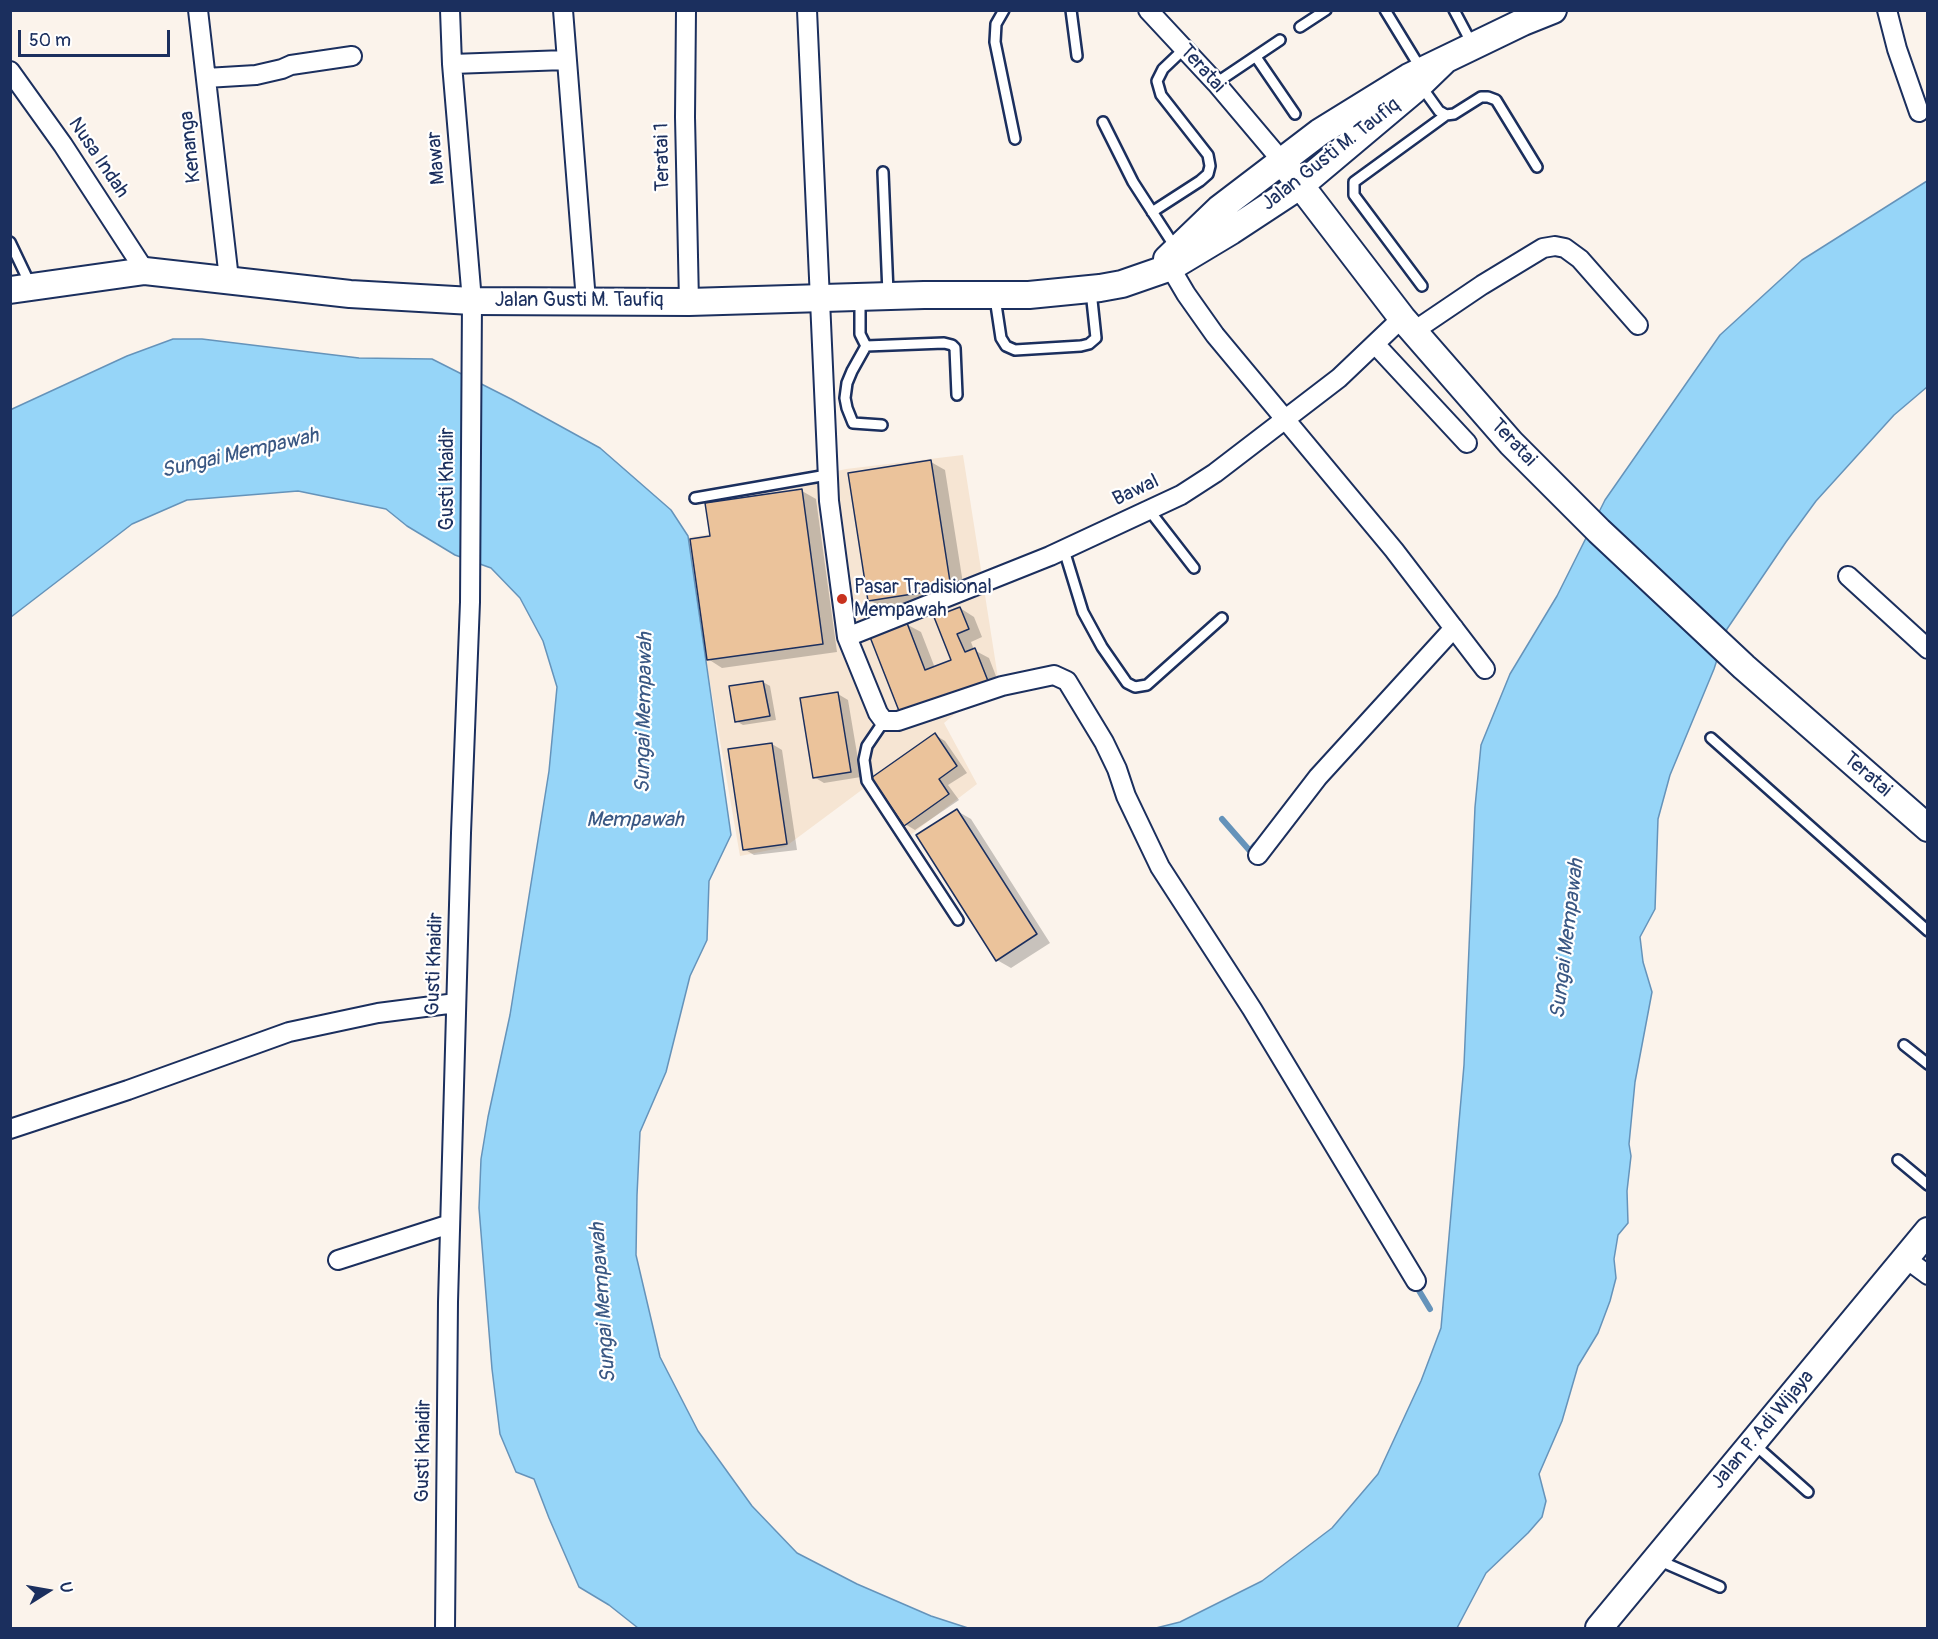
<!DOCTYPE html>
<html>
<head>
<meta charset="utf-8">
<style>
	body { margin:0 }
	#map { position:relative; width:1938px; height:1639px; overflow:hidden; background:#fbf3eb; font-family:Pangolin,sans-serif }
	canvas { display:block }
	.frame { position:absolute; inset:0; border:12px solid #1b2f5e; pointer-events:none }
	.north { position:absolute; left:18px; top:1561px; width:60px; height:60px; -webkit-text-stroke:4px #fff; paint-order:stroke; rotate:79deg; font-size:16px; font-weight:700; line-height:24px; text-align:center; color:#1b2f5e }
	.north::after { content:''; display:block; margin:auto; width:21px; height:27px; background:#1b2f5e; clip-path:polygon(50% 0,100% 100%,50% 72%,0 100%) }
	.scale { position:absolute; left:18px; top:30px; width:152px; height:27px; box-sizing:border-box; border:3px solid #1b2f5e; border-top:0; padding-left:8px; font-size:18px; line-height:21px; white-space:nowrap; color:#1b2f5e; -webkit-text-stroke:4px #fff; paint-order:stroke }
</style>
</head>
<body>
<div id="map">
<canvas width="1938" height="1639"></canvas>
<div class="frame"></div>
<div class="north">U</div>
<div class="scale">50 m</div>
</div>
<script>
const c = document.querySelector('canvas').getContext('2d');
c.lineJoin = 'round';
function fillPath(path, color) {
  c.fillStyle = color;
  c.fill(path, 'evenodd');
}
function poly(rows) {
  const path = new Path2D();
  for (const r of rows) {
    path.moveTo(r[0], r[1]);
    for (let i = 2; i < r.length; i += 2) path.lineTo(r[i], r[i + 1]);
  }
  return path;
}
function stroke(path, color, width, dash) {
  c.strokeStyle = color;
  c.lineWidth = width;
  c.lineCap = dash ? 'butt' : 'round';
  c.setLineDash(dash || []);
  c.stroke(path);
}
function drawText(font, color, halo, rows, align = 'center') {
  c.font = font + ' Pangolin,sans-serif';
  c.lineWidth = 4.5;
  c.setLineDash([]);
  c.textBaseline = 'middle';
  c.strokeStyle = halo;
  c.fillStyle = color;
  for (const [text, x, y, turn = 0] of rows) {
    c.save();
    c.translate(x, y);
    c.rotate((+turn || 0) * Math.PI / 180);
    c.textAlign = isNaN(turn) ? turn : align;
    if (halo) c.strokeText(text, 0, 0);
    c.fillText(text, 0, 0);
    c.restore();
  }
}
const built = poly([
	[963,455,998,678,944,723,977,784,900,843,863,789,785,847,740,856,706,660,689,537,709,534,705,501,846,469]
]);
const water = poly([
	[1927,181,1927,387,1894,415,1816,501,1786,542,1727,629,1714,669,1670,775,1658,819,1655,909,1640,937,1643,962,1652,992,1635,1082,1629,1144,1631,1156,1627,1191,1628,1223,1618,1235,1614,1259,1616,1278,1610,1301,1598,1333,1578,1366,1562,1421,1539,1474,1546,1501,1542,1517,1528,1533,1486,1573,1457,1628,1156,1628,1180,1622,1262,1581,1332,1528,1378,1474,1421,1381,1441,1328,1464,1065,1475,807,1481,745,1510,674,1557,596,1605,500,1720,335,1802,260,1927,181],
	[173,339,202,339,359,358,432,359,511,399,600,448,671,510,688,536,731,835,709,881,707,940,690,976,666,1072,640,1132,637,1195,636,1255,660,1357,698,1431,752,1506,797,1553,857,1584,931,1616,968,1628,638,1628,609,1605,579,1587,549,1518,534,1479,516,1472,500,1434,492,1369,479,1208,481,1159,488,1117,510,1015,549,771,557,687,543,641,520,598,491,568,455,555,407,526,386,509,298,491,187,500,132,524,11,617,10,410,127,356,173,339]
]);
const shadow = poly([
	[931,462,945,470,965,596,883,608,869,600],
	[802,491,816,499,837,652,722,668,708,659,712,537],
	[960,608,974,617,982,637,971,642,974,650,989,658,1001,689,916,723,906,624,921,632,935,668,953,661],
	[763,682,770,686,776,720,743,725,736,721],
	[838,694,848,700,861,777,824,783,814,777],
	[935,735,945,741,967,773,948,785,959,800,915,830,905,824],
	[772,744,782,750,797,850,754,855,744,849],
	[957,811,971,819,1050,943,1011,968,997,960]
]);
const stream = poly([
	[1222,819,1250,851,1255,845],
	[1415,1284,1430,1309]
]);
const building = poly([
	[931,460,951,588,868,601,848,473,931,460],
	[802,489,823,644,707,660,690,539,710,536,705,503,802,489],
	[960,607,969,629,957,634,965,652,975,648,988,681,901,716,870,637,907,623,925,670,951,660,934,617,960,607],
	[763,681,770,716,735,722,729,686,763,681],
	[838,692,851,772,813,778,800,698,838,692],
	[935,733,957,766,939,779,949,794,904,826,871,778,935,733],
	[772,743,787,844,743,850,728,749,772,743],
	[957,809,1037,934,996,961,916,835,957,809]
]);
const lane = poly([
	[1004,10,996,24,995,42,1015,139],
	[1071,10,1077,56],
	[1385,10,1421,69],
	[1454,10,1472,44],
	[1300,27,1326,10],
	[1256,57,1295,114],
	[1216,83,1280,40],
	[1421,86,1439,111,1446,115,1454,114,1481,97,1488,97,1496,100,1537,167],
	[1103,122,1133,182,1175,247],
	[883,172,888,293],
	[1152,212,1200,181,1208,174,1210,166,1208,155,1161,95,1157,81,1163,69,1184,49],
	[10,242,31,286],
	[1422,286,1354,195,1354,182,1446,115],
	[995,298,1001,338,1006,346,1015,350,1081,346,1089,344,1096,338,1091,291],
	[860,299,860,334,866,346,944,343,952,345,955,348,957,395],
	[866,346,852,371,847,383,845,398,847,408,853,423,882,425],
	[695,498,827,475],
	[1149,510,1194,568],
	[1064,550,1083,612,1102,647,1127,683,1135,687,1147,685,1222,618],
	[884,721,867,746,864,760,867,781,958,920],
	[1711,738,1928,931],
	[1904,1045,1928,1064],
	[1898,1160,1928,1185],
	[1754,1444,1808,1492],
	[1658,1560,1720,1587]
]);
const street = poly([
	[198,10,229,279],
	[563,10,586,301],
	[686,10,685,117,689,302],
	[807,10,829,501,847,637,878,713,884,721,898,721,1002,686,1054,675,1067,681,1104,742,1117,769,1126,796,1160,867,1252,1009,1416,1281],
	[1148,10,1216,83,1281,160],
	[1887,10,1897,49,1919,112],
	[452,64,566,60],
	[10,71,63,145,145,271],
	[206,78,256,75,282,69,291,65,352,56],
	[1166,260,1186,294,1215,335,1394,550,1485,669],
	[1414,331,1482,285,1543,248,1555,246,1565,248,1580,259,1638,325],
	[1375,344,1467,443],
	[1848,576,1928,649],
	[847,637,1050,556,1181,495,1215,473,1339,378,1402,318],
	[1258,855,1318,777,1454,628],
	[10,1129,128,1090,289,1032,378,1013,456,1003],
	[1905,1258,1928,1275],
	[338,1260,450,1224],
	[445,1628,448,1302,461,833,470,602,472,301,452,64,450,10]
]);
const secondary = poly([
	[1281,160,1402,318,1511,443,1599,531,1744,667,1928,828],
	[1167,259,1219,209,1320,132,1409,77,1523,22,1553,10],
	[10,290,145,271,350,294,472,301,689,302,924,295,1029,295,1100,288,1122,284,1171,267,1231,231,1301,185,1414,90,1445,60],
	[1599,1628,1928,1231]
]);
const markers = [
	[842,599,6,"#c8321e"]
];
const streetNames = [
	["Teratai",1202,69,48],
	["Kenanga",191,147,-96],
	["Jalan Gusti M. Taufiq",1331,155,-38],
	["Teratai 1",663,157,-91],
	["Nusa Indah",98,158,56],
	["Mawar",437,158,-95],
	["Jalan Gusti M. Taufiq",579,301],
	["Teratai",1513,443,47],
	["Gusti Khaidir",448,479,-90],
	["Bawal",1136,491,-25],
	["Teratai",1867,775,41],
	["Gusti Khaidir",435,964,-88],
	["Jalan P. Adi Wijaya",1763,1430,-50],
	["Gusti Khaidir",424,1451,-89]
];
const poiNames = [
	["Pasar Tradisional",854,588],
	["Mempawah",854,611]
];
const waterNames = [
	["Sungai Mempawah",240,454,-13],
	["Sungai Mempawah",645,713,-89],
	["Mempawah",635,821],
	["Sungai Mempawah",1568,939,-83],
	["Sungai Mempawah",604,1303,-94]
];
fillPath(built, '#f6e5d3');
fillPath(water, '#96d5f8');
stroke(water, '#6593ba', 1.5);
fillPath(shadow, '#0003');
stroke(stream, '#6593ba', 6);
fillPath(building, '#ebc39b');
stroke(building, '#1b2f5e', 1.5);
stroke(lane, '#1b2f5e', 14);
stroke(street, '#1b2f5e', 22);
stroke(secondary, '#1b2f5e', 30);
stroke(lane, '#fff', 9);
stroke(street, '#fff', 18);
stroke(secondary, '#fff', 26);
for (const [x, y, r, color] of markers) {
  const dot = new Path2D();
  dot.arc(x, y, r, 0, 2 * Math.PI);
  c.fillStyle = color;
  c.fill(dot);
  stroke(dot, '#fff', 2);
}
drawText('20px', '#1b2f5e', '#fff', streetNames);
drawText('20px', '#1b2f5e', '#fff', poiNames, 'left');
drawText('italic 21px', '#3a5884', '#fff', waterNames);
</script>
</body>
</html>
